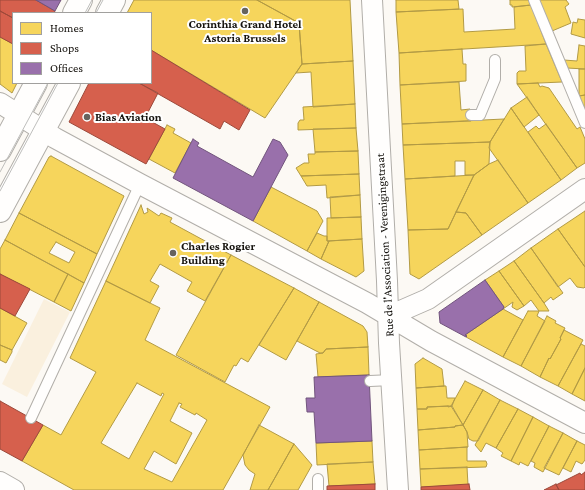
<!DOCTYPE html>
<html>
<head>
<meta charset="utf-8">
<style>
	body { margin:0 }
	#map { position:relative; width:585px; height:490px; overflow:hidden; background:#fcf9f4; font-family:"Crimson Pro",serif }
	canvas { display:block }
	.legend { position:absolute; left:12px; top:12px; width:140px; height:72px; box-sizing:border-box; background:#fff; border:1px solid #a1a09e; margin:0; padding:5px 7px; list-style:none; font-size:12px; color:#15120d }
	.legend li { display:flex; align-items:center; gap:8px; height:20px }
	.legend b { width:20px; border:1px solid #a1a09e }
</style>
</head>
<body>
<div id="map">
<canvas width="585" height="490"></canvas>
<ul class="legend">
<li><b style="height:11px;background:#f6d55c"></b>Homes</li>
<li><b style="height:11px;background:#d6604d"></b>Shops</li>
<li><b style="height:11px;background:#9970ab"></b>Offices</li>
</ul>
</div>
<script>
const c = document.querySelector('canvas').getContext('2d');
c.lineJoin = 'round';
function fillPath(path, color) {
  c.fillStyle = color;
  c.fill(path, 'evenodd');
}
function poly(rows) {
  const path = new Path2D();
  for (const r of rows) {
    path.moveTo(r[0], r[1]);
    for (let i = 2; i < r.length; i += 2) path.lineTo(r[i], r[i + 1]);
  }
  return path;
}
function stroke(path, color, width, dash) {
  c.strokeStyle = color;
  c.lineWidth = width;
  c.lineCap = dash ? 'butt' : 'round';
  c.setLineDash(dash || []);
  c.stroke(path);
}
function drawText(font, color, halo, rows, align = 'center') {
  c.font = font + ' "Crimson Pro",serif';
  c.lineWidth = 4;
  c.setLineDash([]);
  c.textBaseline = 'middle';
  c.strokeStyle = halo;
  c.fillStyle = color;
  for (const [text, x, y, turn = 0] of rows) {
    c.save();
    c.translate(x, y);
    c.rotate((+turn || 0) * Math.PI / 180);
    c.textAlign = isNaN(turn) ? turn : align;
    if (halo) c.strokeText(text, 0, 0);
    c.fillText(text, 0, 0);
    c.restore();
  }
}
const green = poly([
	[44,299,70,312,27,397,2,384]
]);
const homes = poly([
	[134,0,257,0,299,23,302,64,265,118,151,50,151,13,127,13,134,0],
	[257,0,350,0,353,61,302,64,299,23,257,0],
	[396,0,458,0,459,9,396,12,396,0],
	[510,0,529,0,531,5,512,7,512,5,510,5,510,0],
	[539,0,566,0,569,4,565,7,571,23,552,31,539,0],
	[531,5,546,44,399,53,396,12,463,9,464,32,515,29,514,7,531,5],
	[578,19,585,20,585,38,571,34,573,22,577,23,578,19],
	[0,37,13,44,13,83,17,83,12,93,0,84,0,37],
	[546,44,562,82,517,84,517,73,519,71,526,71,525,46,546,44],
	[579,45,585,46,585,69,567,68,564,60,577,61,579,45],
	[462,49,463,64,466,64,466,81,400,85,399,53,462,49],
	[353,61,355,104,313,107,311,72,296,73,302,64,353,61],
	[579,69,585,69,585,95,579,96,579,69],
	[459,82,461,110,470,109,471,121,402,124,400,85,459,82],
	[538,83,540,87,542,86,549,88,577,129,580,127,585,139,585,163,577,168,517,84,538,83],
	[585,95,585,112,579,96,585,95],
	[527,97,539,115,524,127,511,108,527,97],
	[355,104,356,128,298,130,298,123,300,120,304,120,303,107,355,104],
	[511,108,561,180,528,203,489,148,490,142,511,108],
	[504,119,490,142,403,145,402,124,504,119],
	[546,124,577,168,561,180,528,132,536,126,539,129,546,124],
	[167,125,175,129,173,133,191,143,175,173,149,159,167,125],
	[356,128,358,151,315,152,313,129,356,128],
	[490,142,489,164,474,175,465,175,465,161,455,161,455,176,405,179,403,145,490,142],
	[358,151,359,174,301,176,296,168,304,163,309,163,308,154,315,154,315,152,358,151],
	[51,156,124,196,97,254,19,213,49,157,51,156],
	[498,160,528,203,482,235,466,213,456,212,474,175,489,164,498,160],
	[359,174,360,195,327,198,326,185,307,186,301,176,359,174],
	[474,175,448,229,408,230,405,179,474,175],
	[271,187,317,211,323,221,307,251,253,221,271,187],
	[360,195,361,217,331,218,330,197,360,195],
	[141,205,144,214,148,212,147,208,159,216,161,213,172,218,170,222,231,255,205,301,187,291,192,282,160,264,150,281,159,286,150,303,106,281,141,205],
	[585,211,585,267,558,229,585,211],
	[456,212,466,213,482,235,419,279,410,274,408,230,448,229,456,212],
	[19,213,97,254,84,283,5,240,19,213],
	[56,242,75,252,69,263,49,253,56,242],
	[361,217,362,239,327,241,327,218,361,217],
	[558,229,585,267,585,287,584,288,577,287,570,278,558,287,531,248,558,229],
	[317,233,324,236,327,236,327,241,329,241,321,259,307,251,317,233],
	[362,239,364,271,356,277,321,259,329,241,362,239],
	[5,240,68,274,54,302,0,274,0,249,5,240],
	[531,248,563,293,553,300,551,297,544,303,514,261,531,248],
	[231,255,294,288,248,362,241,358,236,366,234,365,225,382,176,355,231,255],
	[514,261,544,303,549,311,539,311,531,300,524,306,499,271,514,261],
	[499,271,524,306,517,310,512,307,513,302,503,309,504,307,485,280,499,271],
	[68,274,84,283,71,311,54,302,68,274],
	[106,281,160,308,145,340,270,407,223,490,74,490,22,461,43,425,61,435,96,372,70,358,106,281],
	[137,383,161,396,162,393,164,394,129,459,101,443,137,383],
	[179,403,182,404,180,407,195,415,196,413,207,420,172,482,144,469,154,451,176,464,192,433,170,421,179,403],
	[294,288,319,302,286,360,259,345,294,288],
	[319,302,363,326,367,332,368,347,326,349,323,353,320,353,297,341,319,302],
	[0,308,27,323,12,350,0,345,0,308],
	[503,309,523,320,503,357,466,337,467,336,465,335,503,309],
	[528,311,539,311,537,316,545,321,521,366,503,357,528,311],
	[547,316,556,321,555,323,565,328,560,338,561,339,550,359,549,358,540,377,521,366,547,316],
	[564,330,583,340,558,386,540,377,549,358,550,359,561,339,560,338,564,330],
	[581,344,585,346,585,368,572,394,558,386,581,344],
	[0,345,12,350,12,352,6,363,0,360,0,345],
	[368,347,369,375,318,377,316,354,323,353,326,349,368,347],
	[423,358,442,369,444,386,416,388,415,364,423,358],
	[585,368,585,401,572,394,585,368],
	[465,381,483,390,463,425,451,406,465,381],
	[444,386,446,386,447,398,455,398,452,406,427,407,427,409,417,409,416,388,444,386],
	[483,390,500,400,478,441,473,441,469,439,467,432,463,425,483,390],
	[500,400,518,409,496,448,486,443,481,452,475,445,500,400],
	[448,406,448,407,452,406,463,425,455,426,455,427,418,430,417,409,427,409,427,407,448,406],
	[518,409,533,417,511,461,501,456,503,453,496,448,518,409],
	[533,417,549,426,528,466,520,462,519,465,511,461,533,417],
	[259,425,294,444,268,490,250,490,255,474,249,470,245,465,243,455,259,425],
	[463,425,467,432,468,447,419,450,418,430,455,427,455,426,463,425],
	[549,426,563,433,543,472,534,467,535,463,531,461,549,426],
	[563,433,577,441,559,475,544,468,563,433],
	[372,441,373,462,317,465,316,443,372,441],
	[577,441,585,445,585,460,582,464,576,461,571,472,563,468,577,441],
	[294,444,312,465,298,490,268,490,294,444],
	[467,447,467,461,486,461,487,464,486,467,420,469,419,450,467,447],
	[373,462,375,484,329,486,327,464,373,462],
	[467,467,468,485,421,487,420,469,467,467]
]);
const shops = poly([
	[0,0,36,0,55,11,54,13,13,13,13,18,0,11,0,0],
	[0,11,13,18,13,44,0,37,0,11],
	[151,50,250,110,239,130,224,121,220,129,139,83,151,83,151,50],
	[89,83,139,83,158,93,145,118,165,129,146,164,69,122,89,83],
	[0,274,30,289,15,316,0,308,0,274],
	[0,401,43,425,22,461,0,449,0,401],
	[585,472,585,490,559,490,556,485,580,473,581,475,585,472],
	[375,484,375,490,327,490,327,486,375,484],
	[469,484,470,490,421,490,421,487,469,484],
	[556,484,559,490,544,490,556,484]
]);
const offices = poly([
	[36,0,61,0,55,11,36,0],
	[193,139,199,143,197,146,253,177,273,139,280,142,288,155,253,221,173,178,193,139],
	[485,280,504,307,503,309,465,335,467,336,466,337,440,323,439,312,485,280],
	[369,375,372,441,316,443,314,412,307,412,306,398,315,398,314,377,369,375]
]);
const lane = poly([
	[534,0,585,123],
	[471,115,480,115,495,79,495,60],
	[370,381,392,380],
	[31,418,140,184],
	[318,479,318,490]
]);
const street = poly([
	[372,0,387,281,389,343,398,490],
	[0,103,55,138,140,184,367,303,431,341,585,423],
	[389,316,428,299,585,189],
	[0,482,14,490]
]);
const secondary = poly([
	[74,13,81,0],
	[107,13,114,0],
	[0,150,36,83],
	[0,211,69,83]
]);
const tram = poly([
	[85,13,92,0],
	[96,13,103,0],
	[0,172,48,83],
	[0,191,58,83]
]);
const markers = [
	[245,11,4,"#66635e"],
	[87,117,4,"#66635e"],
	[173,253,4,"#66635e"]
];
const poiNames = [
	["Corinthia Grand Hotel",245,24,"center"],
	["Astoria Brussels",245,38,"center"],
	["Bias Aviation",95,117],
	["Charles Rogier",181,246],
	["Building",181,260]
];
const streetNames = [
	["Rue de l'Association - Verenigingstraat",385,245,-93]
];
fillPath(green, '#faf0de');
fillPath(homes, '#f6d55c');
stroke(homes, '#b29a44', 1);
fillPath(shops, '#d6604d');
stroke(shops, '#9c493a', 1);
fillPath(offices, '#9970ab');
stroke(offices, '#71547c', 1);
stroke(lane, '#b1aea9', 12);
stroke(street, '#b1aea9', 22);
stroke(secondary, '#b1aea9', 24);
stroke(lane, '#fffefd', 10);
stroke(street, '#fffefd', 20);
stroke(secondary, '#fffefd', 22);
stroke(tram, '#bebebc', 1);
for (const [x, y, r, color] of markers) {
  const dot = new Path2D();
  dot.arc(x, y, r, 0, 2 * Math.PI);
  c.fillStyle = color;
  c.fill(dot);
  stroke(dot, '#fff', 1.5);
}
drawText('bold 12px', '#15120d', '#fff', poiNames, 'left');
drawText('12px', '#15120d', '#fff', streetNames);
</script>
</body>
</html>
